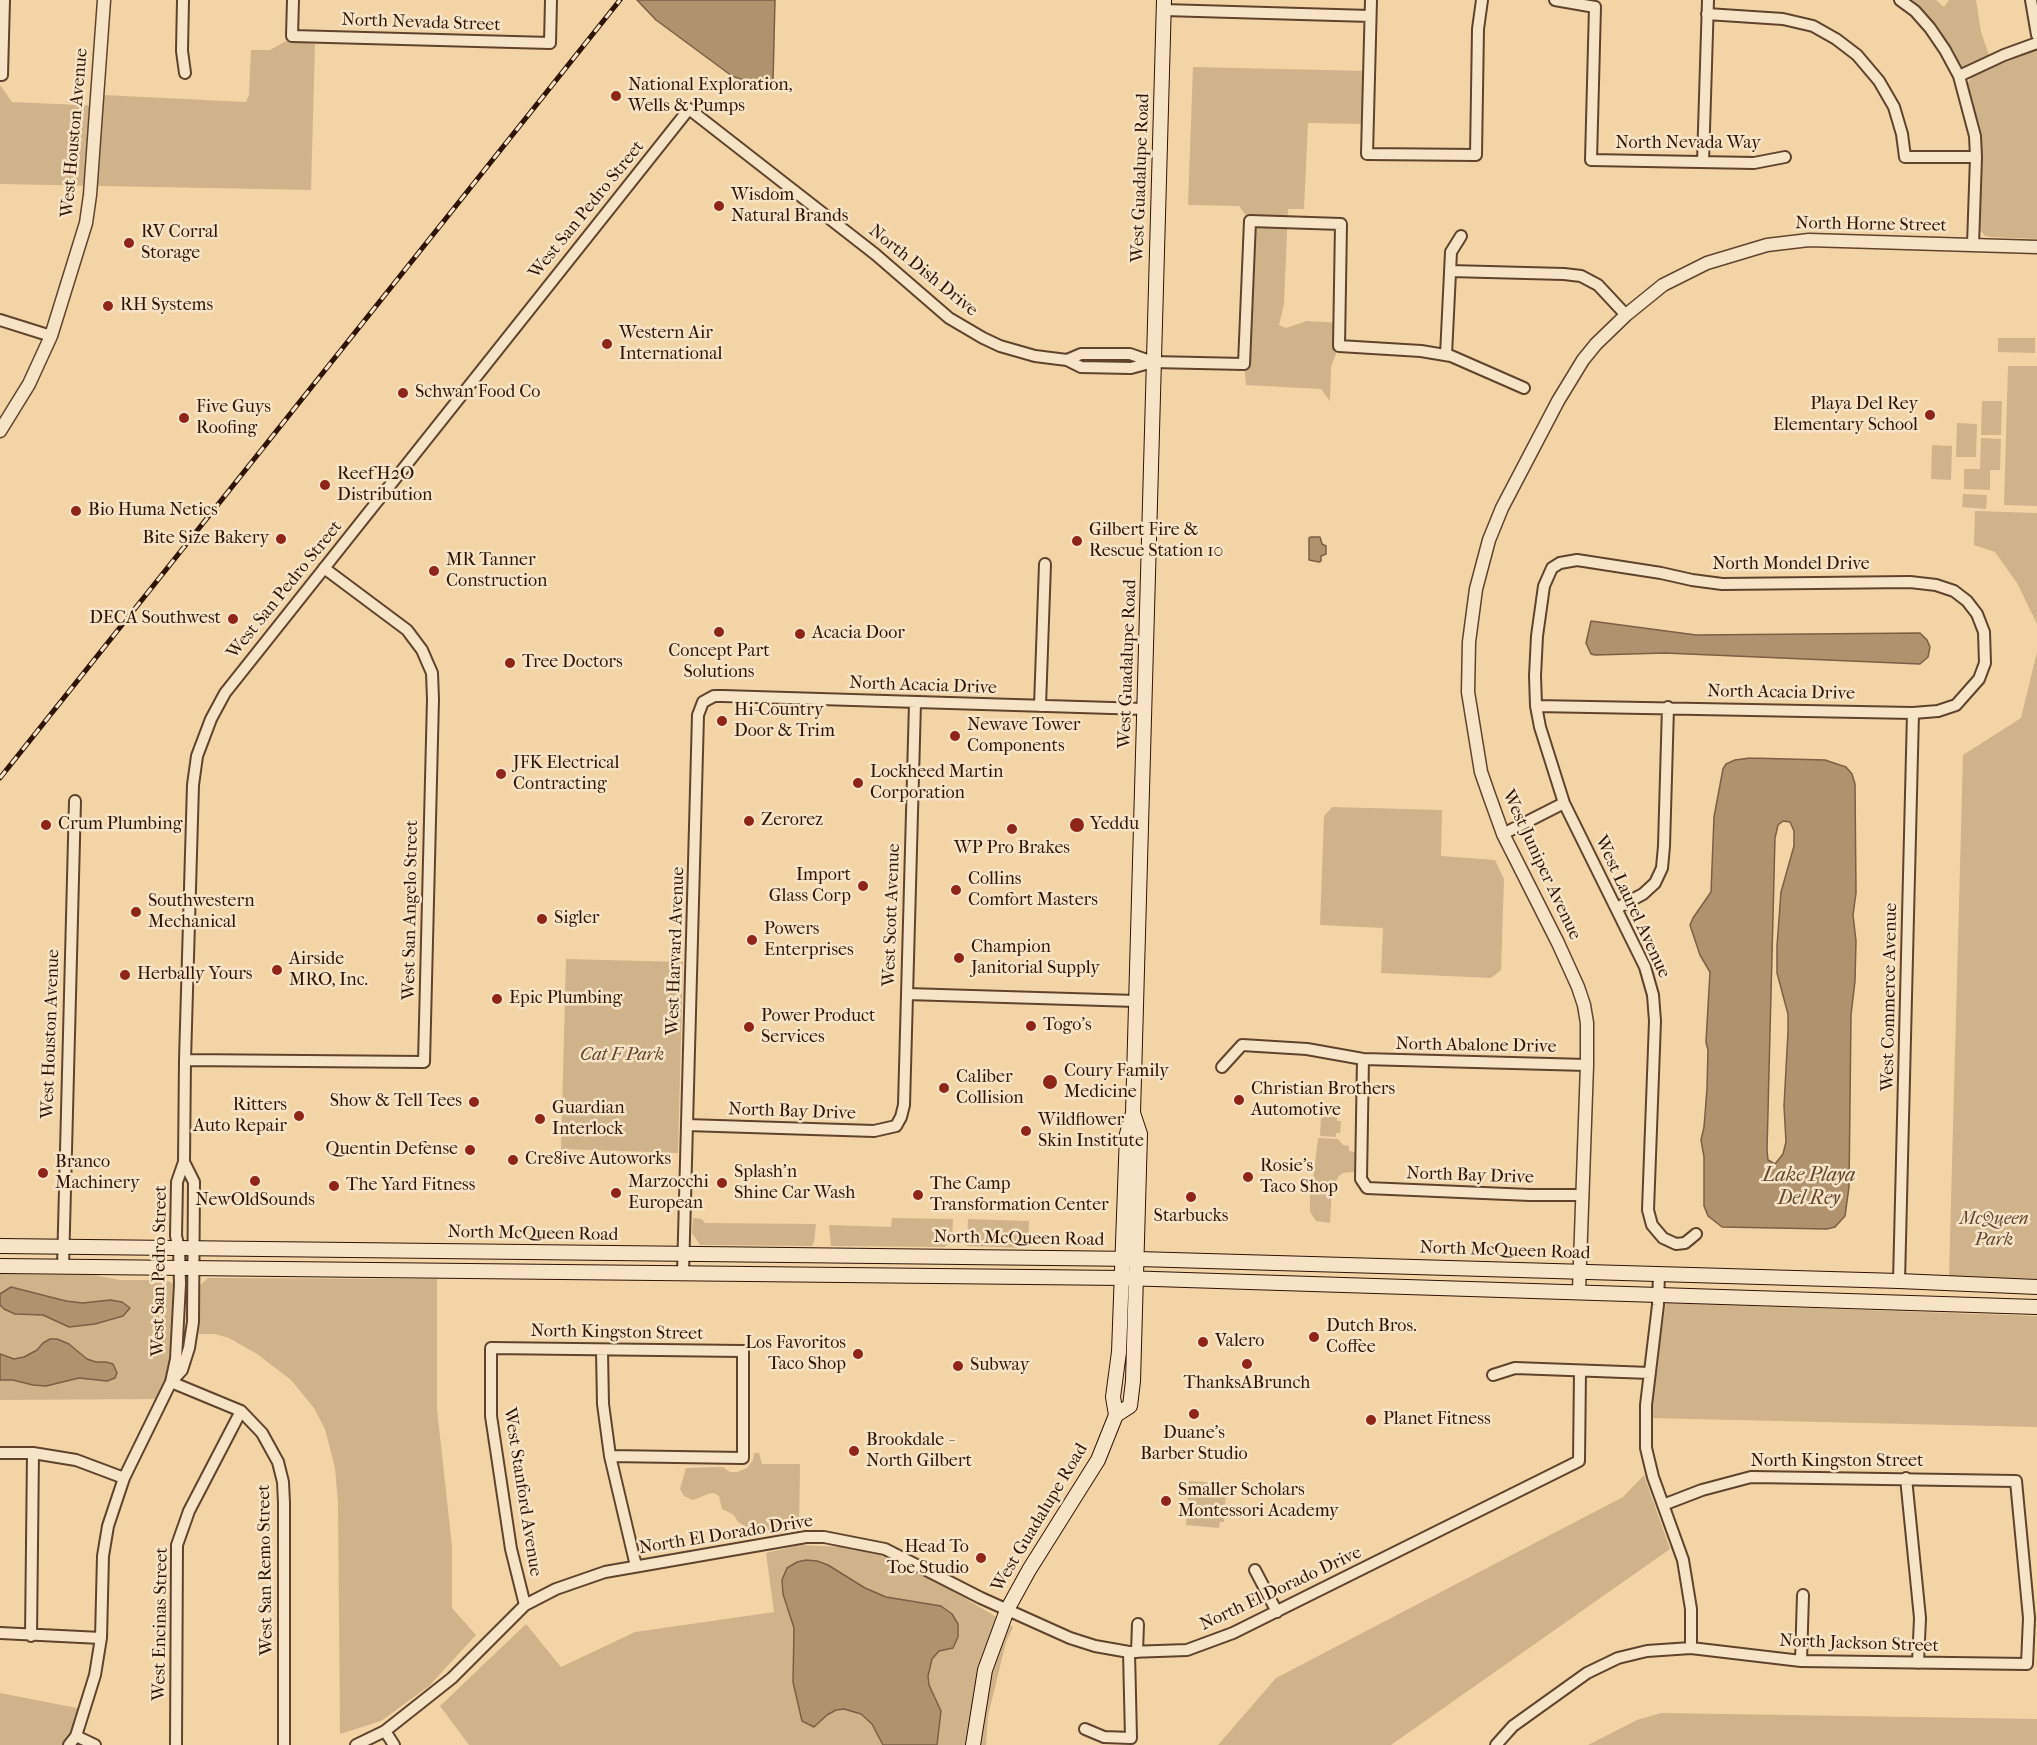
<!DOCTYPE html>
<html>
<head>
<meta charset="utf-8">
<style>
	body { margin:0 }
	canvas { display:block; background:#f2d4a6 }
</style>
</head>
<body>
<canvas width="2037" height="1745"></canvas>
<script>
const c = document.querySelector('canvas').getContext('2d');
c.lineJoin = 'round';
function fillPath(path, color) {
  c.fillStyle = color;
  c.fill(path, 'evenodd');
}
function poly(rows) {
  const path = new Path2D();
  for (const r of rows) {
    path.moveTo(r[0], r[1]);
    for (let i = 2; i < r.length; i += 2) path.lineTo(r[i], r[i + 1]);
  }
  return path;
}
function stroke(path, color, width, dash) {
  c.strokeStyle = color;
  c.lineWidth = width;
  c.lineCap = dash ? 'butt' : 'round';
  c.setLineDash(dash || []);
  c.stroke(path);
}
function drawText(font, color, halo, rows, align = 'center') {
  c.font = font + ' "IM FELL French Canon",serif';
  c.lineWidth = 5;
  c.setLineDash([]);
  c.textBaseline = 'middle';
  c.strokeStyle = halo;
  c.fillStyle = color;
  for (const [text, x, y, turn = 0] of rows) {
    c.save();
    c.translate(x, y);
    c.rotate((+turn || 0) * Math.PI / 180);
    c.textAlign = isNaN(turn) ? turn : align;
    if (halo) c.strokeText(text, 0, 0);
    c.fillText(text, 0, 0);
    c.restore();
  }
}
const green = poly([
	[1900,0,1936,0,1944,7,1949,0,1976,0,1981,32,1991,61,1959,76,1945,50],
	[286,41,315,44,311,190,0,184,0,85,12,102,102,106,103,95,246,102,249,95,251,50,270,50],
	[2037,49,2037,239,1990,237,1985,236,1979,229,1967,83,1974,75],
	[1193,67,1369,71,1367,124,1308,123,1304,209,1288,209,1284,304,1279,325,1286,328,1307,321,1340,323,1339,346,1331,367,1330,401,1321,389,1246,385,1244,364,1250,221,1239,206,1188,205],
	[1998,338,2035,338,2035,353,1998,352],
	[2008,366,2037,366,2037,506,2004,505],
	[1982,401,2002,401,2001,435,1981,435],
	[1957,423,1977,424,1976,457,1956,457],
	[1981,438,2001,439,2000,470,1990,470,1990,490,1964,489,1964,469,1980,469],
	[1932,445,1952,446,1951,480,1931,479],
	[1963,494,1987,495,1986,509,1962,507],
	[1975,511,2037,513,2037,624,2017,583,1995,552,1974,545],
	[2037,652,2037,1279,1949,1276,1963,755,2021,718],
	[1332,807,1442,810,1441,856,1495,860,1504,879,1501,970,1491,978,1381,973,1383,928,1320,925,1324,816],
	[566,959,683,962,678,1153,561,1149],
	[1321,1116,1337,1117,1337,1121,1341,1121,1340,1133,1336,1133,1336,1137,1320,1136],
	[1318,1138,1338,1139,1343,1145,1349,1146,1349,1151,1355,1152,1354,1172,1343,1173,1339,1176,1332,1188,1330,1223,1316,1221,1310,1212,1310,1192,1313,1180],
	[693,1218,702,1219,705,1223,816,1224,814,1242,812,1246,700,1245,692,1233],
	[892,1218,953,1219,952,1239,945,1247,831,1246,829,1225,891,1227],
	[968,1219,1029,1221,1028,1248,967,1246],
	[0,1274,93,1275,120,1280,166,1280,174,1284,176,1287,173,1355,167,1378,156,1399,0,1400],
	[208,1278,437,1279,437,1409,452,1546,452,1608,476,1635,429,1686,381,1721,340,1734,338,1503,335,1468,325,1429,314,1408,291,1380,257,1354,229,1338,215,1334,199,1334,200,1285],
	[1666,1303,2037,1316,2037,1427,1649,1418],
	[754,1453,759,1453,762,1464,800,1464,799,1529,771,1534,764,1529,750,1529,738,1522,734,1515,722,1509,719,1496,714,1493,708,1494,693,1500,684,1496,680,1489,686,1468,723,1467,730,1472,737,1472,747,1468,753,1460],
	[1644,1475,1670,1549,1391,1745,1218,1745,1276,1678,1623,1497],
	[1189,1481,1221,1483,1221,1489,1226,1489,1224,1522,1220,1522,1219,1528,1186,1525],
	[800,1545,845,1547,880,1555,914,1570,958,1594,1013,1627,1006,1642,988,1716,986,1745,469,1745,440,1706,526,1624,561,1667,635,1632,774,1612,766,1553],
	[0,1693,82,1709,65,1745,0,1745],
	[1661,1713,2037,1719,2037,1745,1588,1745,1637,1720]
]);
const water = poly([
	[637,0,775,0,773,81,756,81,756,85,732,76,656,20,637,0],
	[1311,537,1320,537,1322,544,1326,546,1326,554,1321,556,1321,561,1319,562,1309,560,1309,538,1311,537],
	[1591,621,1696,635,1920,633,1927,640,1930,647,1928,657,1920,664,1665,653,1595,655,1591,654,1586,643,1591,621],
	[1750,758,1825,760,1846,767,1852,774,1855,784,1856,893,1853,915,1856,941,1855,981,1851,1015,1849,1187,1845,1216,1835,1227,1827,1229,1722,1227,1708,1216,1704,1206,1704,1157,1701,1140,1704,1127,1707,1089,1708,1050,1706,1042,1710,972,1700,955,1690,925,1693,918,1711,892,1714,817,1723,769,1726,764,1735,760,1750,758],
	[1783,821,1790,822,1794,831,1794,846,1781,892,1777,946,1777,973,1788,1014,1788,1032,1784,1106,1786,1142,1783,1154,1775,1164,1768,1160,1767,1150,1775,838,1778,825,1783,821],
	[11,1287,66,1301,83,1303,110,1300,122,1302,130,1308,123,1316,95,1324,69,1327,43,1315,15,1314,4,1309,0,1305,0,1294,11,1287],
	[50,1339,57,1339,69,1344,87,1359,96,1362,106,1362,113,1364,117,1373,115,1378,107,1381,79,1378,46,1386,33,1385,13,1380,0,1380,0,1354,14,1359,24,1357,37,1350,43,1343,50,1339],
	[806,1560,817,1561,828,1565,865,1588,886,1597,941,1606,952,1614,958,1624,958,1637,953,1648,939,1651,932,1659,928,1676,929,1685,941,1711,937,1745,883,1745,872,1724,861,1714,844,1709,836,1710,827,1715,814,1727,802,1721,793,1682,794,1628,783,1594,782,1580,787,1568,797,1562,806,1560]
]);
const minor = poly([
	[183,0,182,51,185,73],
	[293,0,292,36,550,43,551,0],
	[1371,0,1367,154,1476,155,1478,29,1482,0],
	[1555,0,1595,7,1591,160,1754,163,1785,157],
	[1900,0,1915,11,1930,28,1945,50,1959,76,1975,136,1976,157,1973,245],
	[2031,0,2037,35],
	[1164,10,1370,16],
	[1707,14,1783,19,1813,26,1836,39,1857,55,1879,81,1894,107,1902,134,1905,157,1976,157],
	[0,75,2,75,4,0],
	[1959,76,2004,55,2037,43],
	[1703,162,1708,0],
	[1450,271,1564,274,1581,276,1598,285,1626,315],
	[0,320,51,336],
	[1446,355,1451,252,1461,236],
	[1067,360,1081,354,1130,354,1153,362,1244,364,1250,221,1341,224,1339,346,1421,351,1451,356,1524,388],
	[1040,706,1045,564],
	[1536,706,1913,713,1938,711,1956,705,1979,679,1985,663,1984,632,1977,614,1967,601,1954,591,1936,585,1910,582,1722,584,1692,580,1661,573,1577,560,1560,563,1552,568,1544,586,1537,636,1535,676,1536,706,1540,727,1564,803,1645,967,1653,995,1655,1021,1648,1210,1652,1225,1663,1238,1676,1244,1685,1243,1696,1234],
	[1503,834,1564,803],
	[1617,908,1643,894,1655,883,1662,868,1664,846,1668,707],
	[907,994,1136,1001],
	[1363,1059,1361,1179,1367,1188,1530,1195,1583,1195],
	[185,1060,424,1062,433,699,432,673,422,650,407,630,324,568],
	[1222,1067,1242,1045,1307,1049,1363,1059,1587,1065],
	[687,1125,874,1131,896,1126,901,1117,904,1105,915,703],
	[63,1267,75,801],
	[683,1273,698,715,703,702,714,696,723,696,1144,709],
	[1659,1274,1658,1305,1646,1405,1646,1448,1653,1477,1683,1560,1691,1609,1691,1648],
	[1899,1281,1913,713],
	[602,1351,603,1404,610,1456,636,1566],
	[1493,1375,1515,1368,1650,1373],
	[171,1382,241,1411,262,1433,278,1462,283,1482,284,1503,284,1745],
	[171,1382,182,1370,189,1348,193,1322,194,1182,184,1162],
	[0,1453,33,1453,76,1460,124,1478],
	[1906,1478,1920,1618,1918,1663],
	[1255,1570,1277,1612],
	[525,1605,511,1549,491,1416,491,1348,743,1351,743,1458,610,1456],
	[0,1633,101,1638],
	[31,1636,33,1453],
	[1137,1652,1138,1624],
	[1801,1661,1803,1595],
	[1085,1729,1104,1737,1131,1738,1129,1652],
	[385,1731,394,1745],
	[76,1736,95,1745],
	[69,1745,76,1736,95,1675,101,1638,103,1556,108,1526,124,1478,171,1382,176,1359,180,1284,179,1248,176,1236,177,1182,184,1162,185,1060,193,785,197,756,211,719,225,693,689,109,875,254,949,318,983,338,1000,346,1035,356,1067,360,1081,367,1131,368,1153,362],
	[176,1745,177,1545,189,1511,241,1411],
	[356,1745,385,1731,452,1678,525,1605,556,1589,605,1572,806,1537,824,1537,885,1549,981,1598,1070,1638,1095,1646,1129,1652,1187,1650,1233,1633,1579,1461,1580,1371],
	[1496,1745,1513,1726,1587,1673,1618,1658,1647,1651,1691,1648,1801,1661,2027,1664,2029,1618,2016,1481,1751,1477,1702,1490,1663,1505]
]);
const tertiary = poly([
	[0,431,29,384,51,336,86,223,90,195,104,0],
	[1579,1291,1587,1065,1587,1023,1584,1005,1578,987,1558,943,1503,834,1489,795,1481,772,1468,692,1469,642,1476,589,1489,540,1502,508,1558,401,1583,360,1596,344,1626,315,1663,285,1707,263,1767,245,1809,240,2037,247]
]);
const secondary = poly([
	[0,1246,1138,1259,1899,1281,2037,1287],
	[0,1266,1123,1278,2037,1307],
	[1116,1415,1130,1406,1133,1381,1140,1134,1133,1113],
	[973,1745,985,1670,1007,1610,1029,1570,1098,1460,1116,1415,1113,1397,1119,1352,1127,1134,1133,1113,1164,0]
]);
const rail = poly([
	[0,778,620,0]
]);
const markers = [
	[616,96,6,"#8f2418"],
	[719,206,6,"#8f2418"],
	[129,243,6,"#8f2418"],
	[108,306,6,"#8f2418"],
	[607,344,6,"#8f2418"],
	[403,393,6,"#8f2418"],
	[1930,415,6,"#8f2418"],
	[184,418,6,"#8f2418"],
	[325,485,6,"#8f2418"],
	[76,511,6,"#8f2418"],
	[281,539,6,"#8f2418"],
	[1077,541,6,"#8f2418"],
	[434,571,6,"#8f2418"],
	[233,619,6,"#8f2418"],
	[719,632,6,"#8f2418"],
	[800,634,6,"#8f2418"],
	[510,663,6,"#8f2418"],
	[722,721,6,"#8f2418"],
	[955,736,6,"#8f2418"],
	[501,774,6,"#8f2418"],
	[858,783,6,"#8f2418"],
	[749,821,6,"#8f2418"],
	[46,825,6,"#8f2418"],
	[1077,825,8,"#8f2418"],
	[1012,829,6,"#8f2418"],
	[863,886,6,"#8f2418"],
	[956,890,6,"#8f2418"],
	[136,912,6,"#8f2418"],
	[542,919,6,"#8f2418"],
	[752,940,6,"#8f2418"],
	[959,958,6,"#8f2418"],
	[277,970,6,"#8f2418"],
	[125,975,6,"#8f2418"],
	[497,999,6,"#8f2418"],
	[1031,1026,6,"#8f2418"],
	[749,1027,6,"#8f2418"],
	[1050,1082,8,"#8f2418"],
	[944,1088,6,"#8f2418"],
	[1239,1100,6,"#8f2418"],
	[474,1102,6,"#8f2418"],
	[299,1116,6,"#8f2418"],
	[540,1119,6,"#8f2418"],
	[1026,1131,6,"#8f2418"],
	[470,1150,6,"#8f2418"],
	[513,1160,6,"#8f2418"],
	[43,1173,6,"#8f2418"],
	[1248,1177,6,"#8f2418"],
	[255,1181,6,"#8f2418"],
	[722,1183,6,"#8f2418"],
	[334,1186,6,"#8f2418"],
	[616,1193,6,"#8f2418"],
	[918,1195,6,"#8f2418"],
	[1191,1197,6,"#8f2418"],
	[1314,1337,6,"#8f2418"],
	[1203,1342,6,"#8f2418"],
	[858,1354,6,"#8f2418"],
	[1247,1364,6,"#8f2418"],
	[958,1366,6,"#8f2418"],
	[1194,1414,6,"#8f2418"],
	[1371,1420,6,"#8f2418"],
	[854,1451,6,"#8f2418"],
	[1166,1501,6,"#8f2418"],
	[981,1558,6,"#8f2418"]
];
const streetNames = [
	["North Nevada Street",421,23,2],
	["West Houston Avenue",75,133,-85],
	["North Nevada Way",1688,144],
	["West Guadalupe Road",1141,178,-88],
	["West San Pedro Street",587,210,-51],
	["North Horne Street",1871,225,1],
	["North Dish Drive",923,271,39],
	["North Mondel Drive",1791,565],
	["West San Pedro Street",285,590,-51],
	["West Guadalupe Road",1128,664,-88],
	["North Acacia Drive",923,686,2],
	["North Acacia Drive",1781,693,1],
	["West Juniper Avenue",1541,865,65],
	["West Laurel Avenue",1632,907,65],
	["West San Angelo Street",411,910,-89],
	["West Scott Avenue",892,915,-88],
	["West Harvard Avenue",676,951,-88],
	["West Commerce Avenue",1890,997,-89],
	["West Houston Avenue",51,1034,-88],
	["North Abalone Drive",1476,1046,1],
	["North Bay Drive",792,1112,2],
	["North Bay Drive",1470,1176,2],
	["North McQueen Road",533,1234,1],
	["North McQueen Road",1019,1239,1],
	["North McQueen Road",1505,1251,2],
	["West San Pedro Street",160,1271,-89],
	["North Kingston Street",617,1333,1],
	["North Kingston Street",1837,1462],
	["West Stanford Avenue",522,1492,81],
	["West Guadalupe Road",1040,1518,-59],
	["North El Dorado Drive",726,1535,-9],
	["West San Remo Street",266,1570,-91],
	["North El Dorado Drive",1281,1589,-25],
	["West Encinas Street",161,1624,-89],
	["North Jackson Street",1859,1644,2]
];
const poiNames = [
	["National Exploration,",628,86],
	["Wells & Pumps",628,107],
	["Wisdom",731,196],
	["Natural Brands",731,217],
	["RV Corral",141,233],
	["Storage",141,254],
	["RH Systems",120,306],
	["Western Air",619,334],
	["International",619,355],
	["Schwan Food Co",415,393],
	["Playa Del Rey",1918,405,"right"],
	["Elementary School",1918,426,"right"],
	["Five Guys",196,408],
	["Roofing",196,429],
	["ReefH2O",337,475],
	["Distribution",337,496],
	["Bio Huma Netics",88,511],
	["Gilbert Fire &",1089,531],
	["Rescue Station 10",1089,552],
	["Bite Size Bakery",269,539,"right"],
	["MR Tanner",446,561],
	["Construction",446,582],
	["DECA Southwest",221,619,"right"],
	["Acacia Door",812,634],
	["Concept Part",719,652,"center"],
	["Solutions",719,673,"center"],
	["Tree Doctors",522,663],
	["Hi-Country",734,711],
	["Door & Trim",734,732],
	["Newave Tower",967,726],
	["Components",967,747],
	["JFK Electrical",513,764],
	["Contracting",513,785],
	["Lockheed Martin",870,773],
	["Corporation",870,794],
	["Zerorez",761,821],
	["Crum Plumbing",58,825],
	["Yeddu",1090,825],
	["WP Pro Brakes",1012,849,"center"],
	["Import",851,876,"right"],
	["Glass Corp",851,897,"right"],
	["Collins",968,880],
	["Comfort Masters",968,901],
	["Southwestern",148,902],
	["Mechanical",148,923],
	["Sigler",554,919],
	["Powers",764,930],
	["Enterprises",764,951],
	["Champion",971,948],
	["Janitorial Supply",971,969],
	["Airside",289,960],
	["MRO, Inc.",289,981],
	["Herbally Yours",137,975],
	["Epic Plumbing",509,999],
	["Power Product",761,1017],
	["Services",761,1038],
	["Togo's",1043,1026],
	["Coury Family",1064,1072],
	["Medicine",1064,1093],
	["Caliber",956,1078],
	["Collision",956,1099],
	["Christian Brothers",1251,1090],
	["Automotive",1251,1111],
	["Show & Tell Tees",462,1102,"right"],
	["Ritters",287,1106,"right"],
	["Auto Repair",287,1127,"right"],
	["Guardian",552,1109],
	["Interlock",552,1130],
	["Wildflower",1038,1121],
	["Skin Institute",1038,1142],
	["Quentin Defense",458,1150,"right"],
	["Cre8ive Autoworks",525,1160],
	["Branco",55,1163],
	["Machinery",55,1184],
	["Rosie's",1260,1167],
	["Taco Shop",1260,1188],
	["Splash'n",734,1173],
	["Shine Car Wash",734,1194],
	["Marzocchi",628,1183],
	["European",628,1204],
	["The Camp",930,1185],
	["Transformation Center",930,1206],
	["The Yard Fitness",346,1186],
	["NewOldSounds",255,1201,"center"],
	["Starbucks",1191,1217,"center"],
	["Dutch Bros.",1326,1327],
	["Coffee",1326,1348],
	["Valero",1215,1342],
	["Los Favoritos",846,1344,"right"],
	["Taco Shop",846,1365,"right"],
	["Subway",970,1366],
	["ThanksABrunch",1247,1384,"center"],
	["Planet Fitness",1383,1420],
	["Duane's",1194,1434,"center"],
	["Barber Studio",1194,1455,"center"],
	["Brookdale -",866,1441],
	["North Gilbert",866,1462],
	["Smaller Scholars",1178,1491],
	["Montessori Academy",1178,1512],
	["Head To",969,1548,"right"],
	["Toe Studio",969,1569,"right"]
];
const parkNames = [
	["Cat F Park",622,1056],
	["McQueen",1994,1220],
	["Park",1994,1241]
];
const waterNames = [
	["Lake Playa",1809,1176],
	["Del Rey",1809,1199]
];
fillPath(green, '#d1b38b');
fillPath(water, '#b0926f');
stroke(water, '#7c5f45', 1.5);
stroke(minor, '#60432d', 14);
stroke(tertiary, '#60432d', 15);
stroke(secondary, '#2f1305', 16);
stroke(minor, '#f7e3c5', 10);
stroke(tertiary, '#f7e3c5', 12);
stroke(secondary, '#f7e3c5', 14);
stroke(rail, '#2f1305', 5);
stroke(rail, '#f7e3c5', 3, [9]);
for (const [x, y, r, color] of markers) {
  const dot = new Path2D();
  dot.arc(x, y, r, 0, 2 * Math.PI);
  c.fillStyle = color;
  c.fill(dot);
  stroke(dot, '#f7e3c5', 2);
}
drawText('18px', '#2f1305', '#f7e3c5', streetNames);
drawText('18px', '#2f1305', '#f7e3c5', poiNames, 'left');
drawText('italic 18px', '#60432d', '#f7e3c5', parkNames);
drawText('italic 20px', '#63462f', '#f7e3c5', waterNames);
</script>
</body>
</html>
